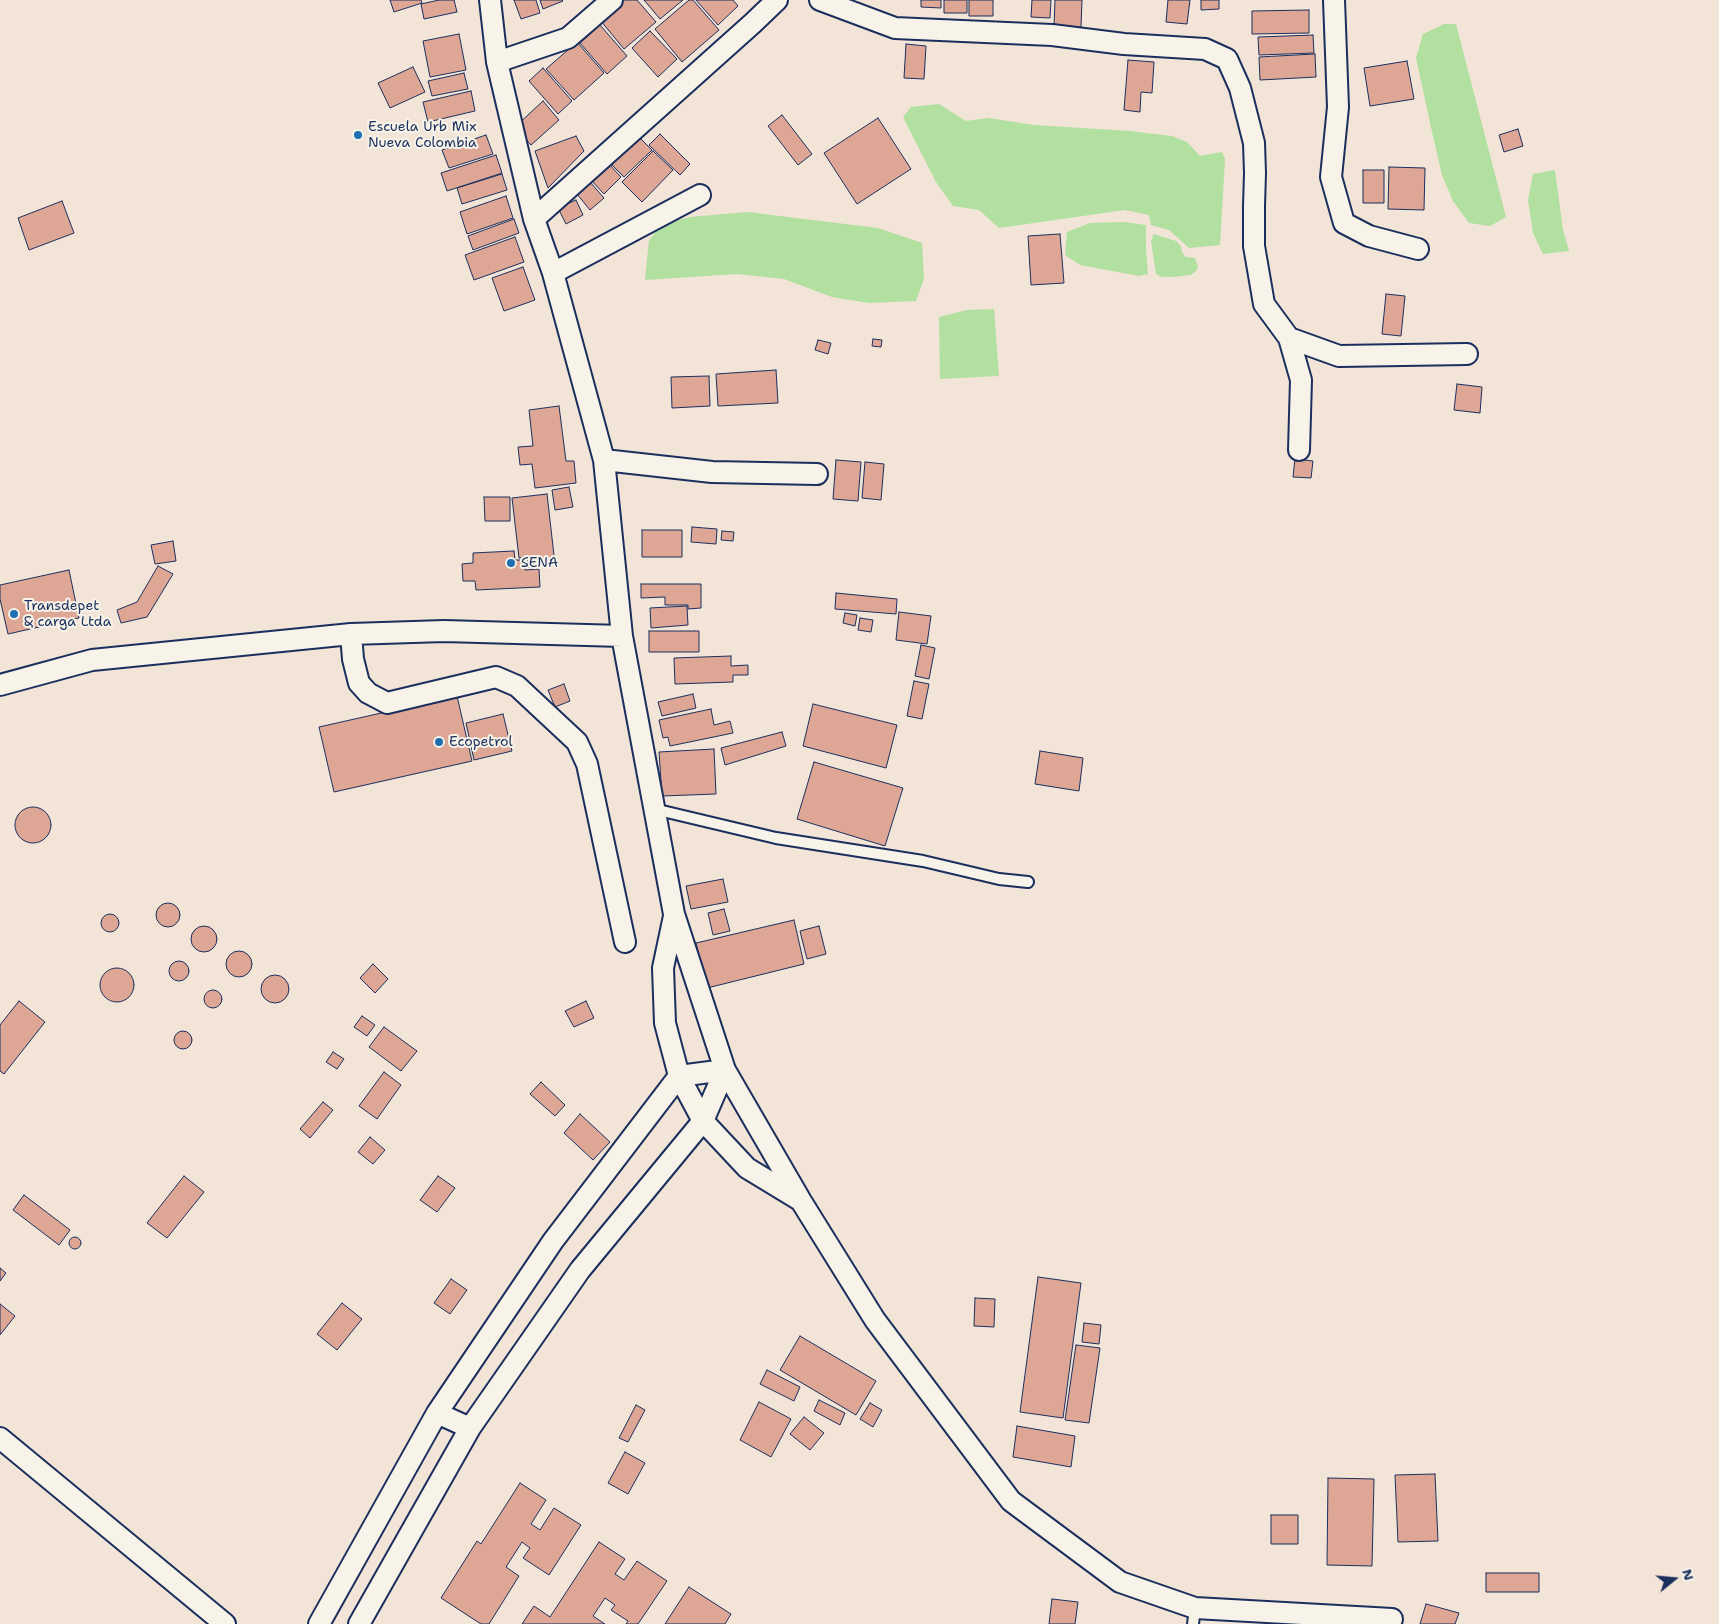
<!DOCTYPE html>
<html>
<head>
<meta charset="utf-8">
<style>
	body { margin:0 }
	#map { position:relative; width:1719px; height:1624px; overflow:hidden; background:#f2e4d7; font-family:"Shantell Sans",sans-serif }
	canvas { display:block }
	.north { position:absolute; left:1649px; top:1554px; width:50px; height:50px; -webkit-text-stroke:4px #f7f3e8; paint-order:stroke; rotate:73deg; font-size:14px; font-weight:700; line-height:20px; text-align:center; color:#1b2f5e }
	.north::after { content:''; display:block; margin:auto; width:18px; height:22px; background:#1b2f5e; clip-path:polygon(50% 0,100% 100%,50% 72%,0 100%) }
</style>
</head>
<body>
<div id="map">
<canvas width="1719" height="1624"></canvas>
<div class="north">N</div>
</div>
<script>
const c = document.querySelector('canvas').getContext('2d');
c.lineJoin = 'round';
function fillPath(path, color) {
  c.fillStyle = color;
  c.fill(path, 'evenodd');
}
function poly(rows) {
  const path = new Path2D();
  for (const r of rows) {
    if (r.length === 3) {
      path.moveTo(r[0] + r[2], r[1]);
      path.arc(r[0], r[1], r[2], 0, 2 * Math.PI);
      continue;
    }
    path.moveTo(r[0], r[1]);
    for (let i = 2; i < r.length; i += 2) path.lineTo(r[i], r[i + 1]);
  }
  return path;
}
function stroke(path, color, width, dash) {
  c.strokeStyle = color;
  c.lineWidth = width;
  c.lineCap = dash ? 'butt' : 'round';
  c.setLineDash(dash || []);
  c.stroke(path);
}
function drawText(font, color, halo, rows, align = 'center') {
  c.font = font + ' "Shantell Sans",sans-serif';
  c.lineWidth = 4;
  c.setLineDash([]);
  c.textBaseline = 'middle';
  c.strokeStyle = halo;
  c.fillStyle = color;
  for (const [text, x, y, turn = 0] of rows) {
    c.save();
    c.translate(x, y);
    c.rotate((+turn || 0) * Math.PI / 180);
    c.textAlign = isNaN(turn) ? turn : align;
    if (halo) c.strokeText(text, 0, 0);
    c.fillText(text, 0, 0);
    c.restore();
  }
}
const green = poly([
	[1444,24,1456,24,1506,217,1490,226,1469,223,1453,201,1442,175,1432,132,1416,58,1423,34],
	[939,104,966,121,988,118,1034,125,1129,131,1172,136,1187,142,1200,156,1222,152,1225,159,1220,245,1189,248,1169,230,1151,225,1149,215,1125,210,999,228,979,210,953,206,936,182,903,117,911,107],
	[1555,170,1563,230,1569,251,1543,254,1533,233,1528,200,1533,174],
	[747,212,878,228,922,243,924,279,916,301,869,303,832,297,784,279,737,274,645,280,649,240,662,224,690,217],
	[1124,222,1146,225,1146,249,1148,274,1139,276,1080,265,1065,255,1067,232,1090,223],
	[1154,234,1176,241,1181,246,1182,252,1186,257,1195,258,1198,267,1196,271,1191,275,1174,277,1162,277,1156,274,1151,241],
	[994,309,999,376,940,379,939,317,967,310]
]);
const building = poly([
	[390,0,421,0,422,3,394,12,390,0],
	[439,0,454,0,457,12,424,19,421,4,439,0],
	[514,0,536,0,540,13,521,19,514,0],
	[540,0,562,0,563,1,543,9,540,0],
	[624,0,637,0,656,22,624,49,600,20,624,0],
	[644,0,683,0,660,19,644,0],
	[689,0,693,0,719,30,682,62,655,29,689,0],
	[696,0,733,0,738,6,718,25,696,0],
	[921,0,941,0,941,8,921,7,921,0],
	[944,0,967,0,967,13,944,13,944,0],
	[969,0,993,0,993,16,969,16,969,0],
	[1032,0,1051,0,1050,18,1031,17,1032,0],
	[1055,0,1082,0,1081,27,1054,26,1055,0],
	[1168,0,1190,0,1187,24,1166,22,1168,0],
	[1201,0,1219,0,1219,9,1201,10,1201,0],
	[1309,10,1309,33,1252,34,1252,11,1309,10],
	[600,25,627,56,607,74,580,43,600,25],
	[650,31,677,59,658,77,632,48,650,31],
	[459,34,466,70,430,77,423,41,459,34],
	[1313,35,1314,53,1259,55,1258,37,1313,35],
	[577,42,604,73,574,100,546,69,577,42],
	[906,44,926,46,924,79,904,78,906,44],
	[1315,54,1316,77,1260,80,1259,57,1315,54],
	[1128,60,1154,62,1152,93,1141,92,1140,112,1124,110,1128,60],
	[1407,61,1414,99,1370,106,1364,68,1407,61],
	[413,67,425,92,390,108,378,83,413,67],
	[543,68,572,101,558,114,529,81,543,68],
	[464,73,468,89,432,96,428,81,464,73],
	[471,91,475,111,428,122,423,102,471,91],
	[543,101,559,120,531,145,515,127,543,101],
	[782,115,812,154,798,165,768,126,782,115],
	[878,118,911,169,857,204,824,153,878,118],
	[1518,129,1523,146,1504,152,1499,135,1518,129],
	[660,134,690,164,680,175,649,145,660,134],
	[486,135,493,154,449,168,442,150,486,135],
	[576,136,584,151,548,188,535,151,576,136],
	[638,136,652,150,624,177,610,163,638,136],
	[653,151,673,170,642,202,622,182,653,151],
	[496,155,502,173,447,191,441,173,496,155],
	[608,163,621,177,604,194,591,180,608,163],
	[1389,167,1425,168,1424,210,1388,209,1389,167],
	[1363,170,1384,170,1384,203,1363,203,1363,170],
	[502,174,507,190,462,204,457,188,502,174],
	[590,182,604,198,590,210,577,194,590,182],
	[506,196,513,218,467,234,460,212,506,196],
	[576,200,583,215,566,224,558,208,576,200],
	[62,201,74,233,29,250,18,218,62,201],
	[514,219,519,233,473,250,468,236,514,219],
	[1060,234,1064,283,1031,285,1028,236,1060,234],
	[515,237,524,262,474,280,465,255,515,237],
	[523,267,535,300,504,311,492,278,523,267],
	[1386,294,1405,296,1401,336,1382,334,1386,294],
	[873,339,882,340,881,347,872,346,873,339],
	[818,340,831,343,828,354,815,350,818,340],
	[776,370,778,403,718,406,716,374,776,370],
	[709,376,710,406,672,408,671,377,709,376],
	[1457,384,1482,387,1480,413,1454,410,1457,384],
	[559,406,566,461,574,461,576,483,535,488,532,464,520,465,518,447,533,446,529,410,559,406],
	[1295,459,1313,461,1311,478,1293,477,1295,459],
	[836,460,861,462,858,501,833,499,836,460],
	[865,462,884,464,881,500,862,498,865,462],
	[569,487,573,507,555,510,552,490,569,487],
	[547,494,555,564,528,567,527,557,519,558,512,498,547,494],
	[484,497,510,497,510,521,485,521,484,497],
	[692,527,717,529,716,544,691,542,692,527],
	[642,530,682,530,682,557,642,557,642,530],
	[722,531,734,532,733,541,721,540,722,531],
	[173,541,176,561,155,564,151,545,173,541],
	[514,551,515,560,524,560,525,570,539,569,540,587,476,590,475,581,463,581,462,564,473,563,473,553,514,551],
	[158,566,173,574,147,617,121,623,117,610,137,602,158,566],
	[69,570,79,618,8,634,0,599,0,585,69,570],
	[641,584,701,584,701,608,688,609,688,605,665,605,665,597,641,598,641,584],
	[836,593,897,599,896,614,835,609,836,593],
	[687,606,688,625,651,628,650,608,687,606],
	[899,612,931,616,927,644,896,640,899,612],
	[845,613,857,615,855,626,843,623,845,613],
	[860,618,873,620,871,632,858,630,860,618],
	[649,631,699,631,699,652,649,652,649,631],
	[921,645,935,648,929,679,915,676,921,645],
	[731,656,731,666,748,665,748,675,733,675,733,682,675,684,674,658,731,656],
	[914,681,929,684,922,719,907,716,914,681],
	[564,684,570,701,555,707,548,690,564,684],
	[693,694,696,708,662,716,658,702,693,694],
	[457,696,472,761,334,792,319,727,457,696],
	[813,704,897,725,886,768,803,746,813,704],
	[711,709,714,725,730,721,733,733,670,746,668,737,663,738,659,720,711,709],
	[503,714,512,751,474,760,466,723,503,714],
	[782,732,786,746,725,765,721,748,782,732],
	[714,749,716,794,662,796,659,752,714,749],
	[1040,751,1083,758,1079,791,1035,784,1040,751],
	[814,762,903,788,885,846,797,819,814,762],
	[33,825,18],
	[723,879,728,902,691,909,686,886,723,879],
	[168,915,12],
	[724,909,730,931,713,935,708,913,724,909],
	[110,923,9],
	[794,920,804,964,707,988,696,943,794,920],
	[819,926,826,954,807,959,800,931,819,926],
	[204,939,13],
	[239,964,13],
	[179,971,10],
	[373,964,388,979,375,993,360,978,373,964],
	[117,985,17],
	[275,989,14],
	[213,999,9],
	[19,1001,45,1022,4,1074,0,1071,0,1025,19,1001],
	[586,1001,594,1018,574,1027,565,1011,586,1001],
	[362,1016,375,1025,367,1036,354,1027,362,1016],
	[384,1027,417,1051,401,1071,369,1047,384,1027],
	[183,1040,9],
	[333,1052,344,1059,337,1069,326,1062,333,1052],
	[384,1072,401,1085,377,1119,359,1106,384,1072],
	[541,1082,565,1105,555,1116,530,1094,541,1082],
	[323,1102,333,1110,310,1138,300,1129,323,1102],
	[580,1114,610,1142,593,1160,564,1133,580,1114],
	[370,1137,385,1150,373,1164,358,1152,370,1137],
	[184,1176,204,1192,167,1238,147,1223,184,1176],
	[438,1176,455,1188,437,1212,420,1200,438,1176],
	[24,1195,70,1230,59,1245,13,1210,24,1195],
	[75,1243,6],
	[0,1268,6,1273,0,1281,0,1268],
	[1038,1277,1081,1283,1063,1418,1020,1412,1038,1277],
	[451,1279,467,1290,450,1314,434,1303,451,1279],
	[975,1298,995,1299,994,1327,974,1326,975,1298],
	[342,1303,362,1319,337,1350,317,1334,342,1303],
	[0,1304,15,1316,0,1335,0,1304],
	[1084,1323,1101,1325,1099,1344,1082,1342,1084,1323],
	[800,1336,876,1381,856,1415,780,1370,800,1336],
	[1076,1345,1100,1348,1089,1423,1065,1420,1076,1345],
	[767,1370,800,1387,794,1401,760,1384,767,1370],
	[819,1400,845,1413,840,1425,814,1411,819,1400],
	[759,1402,791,1419,771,1457,740,1440,759,1402],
	[870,1403,882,1410,873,1427,860,1419,870,1403],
	[636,1405,645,1410,628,1442,619,1438,636,1405],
	[804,1417,824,1433,810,1450,790,1434,804,1417],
	[1017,1426,1075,1436,1071,1467,1013,1457,1017,1426],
	[625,1452,645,1463,628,1494,608,1483,625,1452],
	[1435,1474,1438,1541,1398,1542,1395,1475,1435,1474],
	[1328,1478,1374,1479,1372,1566,1327,1565,1328,1478],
	[520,1483,546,1500,531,1524,540,1530,554,1508,581,1525,549,1575,523,1558,530,1548,522,1542,506,1567,519,1576,489,1624,481,1624,441,1598,477,1541,481,1544,520,1483],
	[1271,1515,1298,1515,1298,1544,1271,1544,1271,1515],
	[599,1542,625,1559,615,1574,624,1580,637,1561,667,1581,638,1624,626,1624,628,1621,611,1610,615,1605,605,1598,593,1616,605,1624,522,1624,534,1606,550,1617,599,1542],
	[1486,1573,1539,1573,1539,1592,1486,1592,1486,1573],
	[689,1587,731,1614,725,1624,665,1624,689,1587],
	[1052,1599,1078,1602,1075,1624,1049,1624,1052,1599],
	[1426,1604,1459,1613,1455,1624,1420,1624,1426,1604]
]);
const lane = poly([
	[654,809,776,838,923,861,999,879,1028,882],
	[1193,1624,1195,1608]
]);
const street = poly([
	[490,0,497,62,534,219,553,273,604,460,622,636,674,914,725,1070,801,1201,875,1320,1011,1501,1120,1582,1195,1608,1392,1619],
	[820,0,895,28,1052,35,1124,44,1205,49,1227,59,1240,88,1254,143,1255,173,1254,206,1254,246,1264,304,1289,338,1339,356,1467,354],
	[1334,0,1338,107,1331,177,1344,223,1369,236,1418,249],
	[497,62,568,38,612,0],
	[534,219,753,23,777,0],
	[553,273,700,195],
	[1289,338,1301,380,1299,450],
	[604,460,712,472,817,474],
	[351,634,353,659,359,683,368,693,387,703,496,677,517,686,577,742,587,764,625,942],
	[0,685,92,660,351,634,444,631,622,636],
	[674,916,663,968,665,1023,679,1076,703,1121,747,1168,798,1199],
	[437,1413,470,1428],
	[0,1438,225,1624],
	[319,1624,437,1413,553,1241,679,1076,725,1070],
	[359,1624,470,1428,580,1270,703,1121,725,1070]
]);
const markers = [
	[358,135,5,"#1f6fb2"],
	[511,563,5,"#1f6fb2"],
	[14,614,5,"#1f6fb2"],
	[439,742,5,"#1f6fb2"]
];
const poiNames = [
	["Escuela Urb Mix",368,127],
	["Nueva Colombia",368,143],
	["SENA",521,563],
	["Transdepet",24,606],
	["& carga Ltda",24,622],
	["Ecopetrol",449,742]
];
fillPath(green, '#b1e0a0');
fillPath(building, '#dea795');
stroke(building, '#1b2f5e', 1);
stroke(lane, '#1b2f5e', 14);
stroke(street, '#1b2f5e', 24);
stroke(lane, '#f7f3e8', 10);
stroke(street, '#f7f3e8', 20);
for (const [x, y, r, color] of markers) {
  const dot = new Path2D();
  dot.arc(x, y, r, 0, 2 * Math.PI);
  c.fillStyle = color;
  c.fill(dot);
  stroke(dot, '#f7f3e8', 2);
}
drawText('14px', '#1b2f5e', '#f7f3e8', poiNames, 'left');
</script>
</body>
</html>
